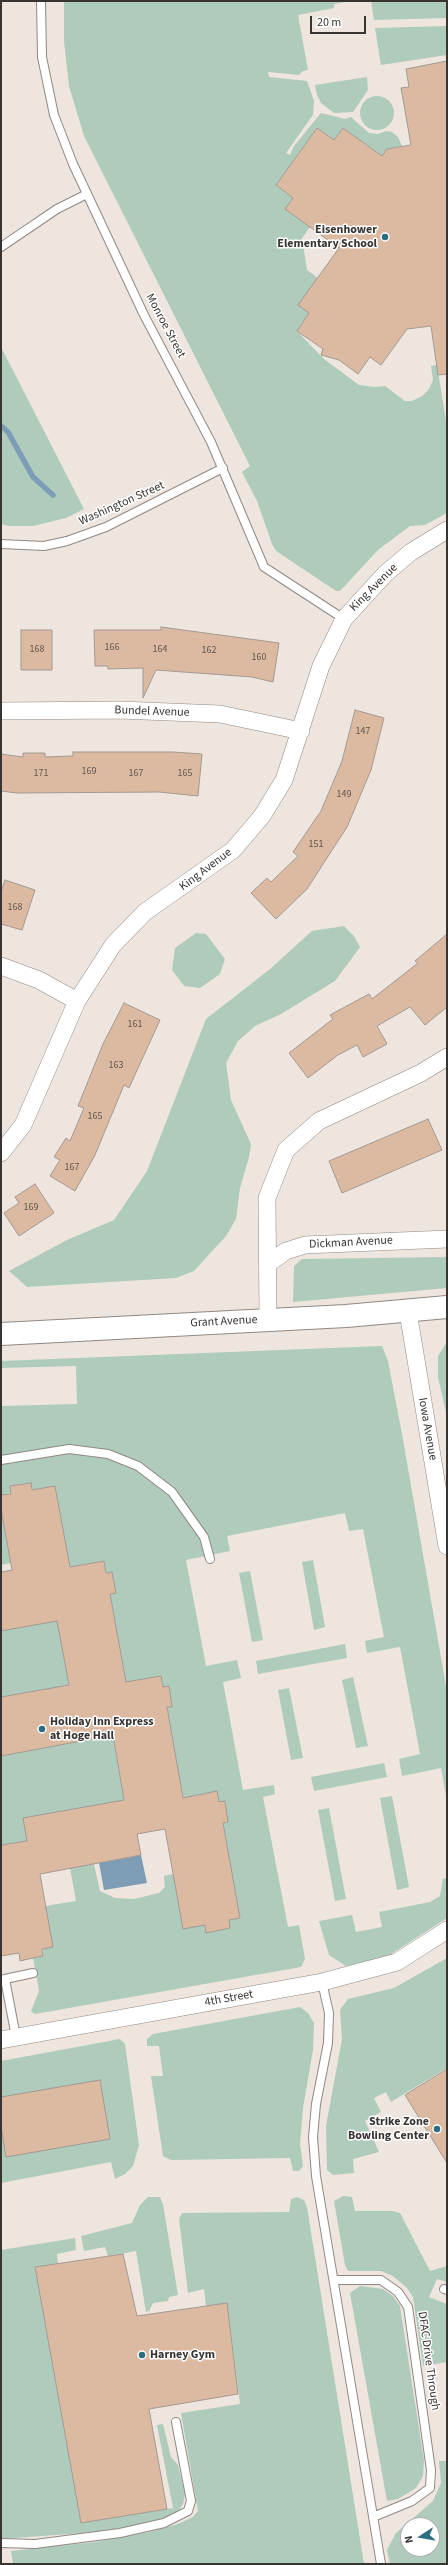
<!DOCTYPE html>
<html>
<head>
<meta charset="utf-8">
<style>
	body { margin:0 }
	#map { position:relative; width:448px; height:2565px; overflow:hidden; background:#eee5de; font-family:"Source Sans 3",sans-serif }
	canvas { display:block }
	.frame { position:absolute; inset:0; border:2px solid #373431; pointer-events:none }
	.north { position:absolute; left:400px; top:2517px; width:40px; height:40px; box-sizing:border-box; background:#fff; border:1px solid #afaead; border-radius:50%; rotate:258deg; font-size:11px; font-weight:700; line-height:16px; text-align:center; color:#373431 }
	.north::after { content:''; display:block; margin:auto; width:14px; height:18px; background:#2c6e80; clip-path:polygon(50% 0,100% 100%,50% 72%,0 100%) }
	.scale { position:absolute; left:310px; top:16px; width:56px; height:18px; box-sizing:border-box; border:2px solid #373431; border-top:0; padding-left:5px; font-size:12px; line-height:14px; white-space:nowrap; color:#373431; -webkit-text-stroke:3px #fff; paint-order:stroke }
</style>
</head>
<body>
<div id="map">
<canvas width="448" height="2565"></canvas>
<div class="frame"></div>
<div class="north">N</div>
<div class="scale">20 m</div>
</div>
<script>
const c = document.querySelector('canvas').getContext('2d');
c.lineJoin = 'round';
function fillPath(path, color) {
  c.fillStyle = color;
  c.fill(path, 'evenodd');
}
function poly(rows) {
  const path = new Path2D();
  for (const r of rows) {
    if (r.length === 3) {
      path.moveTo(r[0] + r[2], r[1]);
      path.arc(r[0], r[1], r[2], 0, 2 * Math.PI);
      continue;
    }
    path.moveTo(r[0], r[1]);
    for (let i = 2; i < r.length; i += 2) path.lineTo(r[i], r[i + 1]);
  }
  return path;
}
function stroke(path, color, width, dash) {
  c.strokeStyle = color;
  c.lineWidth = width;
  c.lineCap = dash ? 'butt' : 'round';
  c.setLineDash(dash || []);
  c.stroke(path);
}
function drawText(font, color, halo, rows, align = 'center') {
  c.font = font + ' "Source Sans 3",sans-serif';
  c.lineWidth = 3;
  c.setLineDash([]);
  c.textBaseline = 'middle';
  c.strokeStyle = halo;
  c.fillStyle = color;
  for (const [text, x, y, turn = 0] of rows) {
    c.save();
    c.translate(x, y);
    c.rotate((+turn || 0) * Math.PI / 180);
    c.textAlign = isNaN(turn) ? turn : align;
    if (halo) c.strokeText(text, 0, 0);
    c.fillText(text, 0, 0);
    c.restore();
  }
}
const green = poly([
	[64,1,350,1,334,4,334,8,298,15,308,70,303,71,299,75,268,72,269,77,307,81,314,101,313,115,286,153,290,155,294,146,321,113,345,119,351,117,369,133,378,134,386,131,392,132,398,137,402,146,387,149,382,156,343,128,334,140,317,128,276,185,293,198,310,227,302,238,307,270,318,278,309,313,297,331,324,359,359,385,375,387,385,386,405,401,412,401,422,396,429,389,433,380,431,366,437,365,447,427,447,513,425,525,410,526,378,550,340,591,336,591,276,551,272,544,257,501,242,472,250,466,84,136,69,86,64,41],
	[371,1,447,1,447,18,374,20],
	[447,26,447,55,381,65,375,28],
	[367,77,368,90,353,112,334,113,321,103,317,95,315,85],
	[377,113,17],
	[1,347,84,509,66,518,33,526,9,526,1,524],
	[344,926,354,936,360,947,335,981,281,1014,255,1026,238,1041,226,1063,231,1100,251,1144,249,1157,240,1188,236,1219,226,1236,194,1271,176,1278,27,1287,9,1271,67,1240,114,1220,147,1171,206,1019,270,969,312,931],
	[196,933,206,934,225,959,220,974,200,988,184,986,172,970,175,948],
	[447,1257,447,1288,293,1302,294,1266,302,1259],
	[447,1342,447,1417,438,1377,438,1356],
	[382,1346,388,1361,402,1434,447,1692,447,1801,441,1768,402,1776,399,1759,420,1754,400,1647,367,1653,365,1641,384,1637,363,1529,349,1531,345,1513,227,1536,230,1551,186,1560,206,1666,237,1660,241,1678,223,1682,243,1790,274,1785,275,1794,263,1797,288,1927,299,1925,305,1959,301,1967,35,2014,31,2011,39,1991,33,1958,43,1956,45,1906,76,1901,70,1868,94,1864,100,1891,115,1898,134,1899,159,1893,165,1887,164,1876,173,1874,205,1925,207,1932,230,1928,229,1920,240,1918,223,1823,228,1822,225,1802,219,1802,217,1791,183,1798,167,1707,172,1706,169,1690,163,1687,161,1676,126,1682,110,1594,116,1593,112,1572,106,1573,104,1561,70,1567,55,1486,32,1490,31,1483,10,1486,11,1493,1,1495,1,1406,77,1404,76,1366,1,1368,1,1361],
	[1,1509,11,1563,1,1565],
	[313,1560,325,1627,314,1630,302,1562],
	[250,1571,263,1640,252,1642,239,1573],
	[53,1598,69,1685,1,1697,1,1631],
	[345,1644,347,1658,258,1674,256,1661],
	[353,1677,368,1746,356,1748,342,1680],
	[289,1688,303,1758,291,1760,278,1690],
	[109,1714,124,1800,27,1841,1,1845,1,1756,85,1740],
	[384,1763,387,1777,314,1791,311,1777],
	[392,1796,409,1887,397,1890,380,1798],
	[329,1808,346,1899,335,1901,318,1810],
	[447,1878,447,1918,388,1956,346,1966,329,1955,319,1921,352,1915,356,1932,382,1927,379,1912,430,1902,440,1896,443,1879],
	[447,1958,447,2068,391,2102,386,2092,374,2098,381,2112,365,2121,379,2152,353,2159,354,2173,333,2175,327,2170,326,2126,342,2039,340,2010,348,1999,394,1988],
	[300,2007,308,2013,314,2023,313,2050,303,2108,300,2144,303,2166,299,2171,293,2171,290,2158,171,2160,163,2156,151,2076,163,2076,159,2046,147,2046,147,2039,153,2034],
	[120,2039,125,2044,139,2145,133,2166,125,2174,115,2179,111,2162,1,2183,1,2061],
	[343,2196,352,2197,355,2211,393,2211,400,2213,430,2271,447,2266,447,2282,437,2279,429,2297,447,2304,447,2362,423,2366,413,2297,407,2288,393,2276,381,2271,348,2271,345,2265,334,2201],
	[148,2197,160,2197,163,2204,178,2295,169,2297,168,2301,153,2303,149,2311,146,2312,136,2251,108,2256,105,2247,84,2251,81,2236,132,2223,140,2205],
	[297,2197,304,2200,307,2207,364,2564,13,2564,11,2551,95,2542,149,2532,178,2524,193,2517,198,2511,181,2413,240,2404,227,2303,206,2306,204,2289,188,2293,179,2219,182,2213,289,2212,291,2199],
	[75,2238,76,2250,57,2254,58,2264,35,2267,81,2523,173,2508,157,2425,163,2424,171,2457,178,2465,185,2494,183,2504,178,2512,172,2516,125,2528,83,2533,1,2539,1,2250],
	[360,2286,383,2289,393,2296,400,2306,424,2461,423,2476,416,2488,398,2499,387,2501,350,2293],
	[439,2461,447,2461,447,2564,390,2564,387,2550,396,2533,433,2501,441,2483],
	[408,2525,432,2525,432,2549,408,2549]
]);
const water = poly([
	[141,1855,147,1883,104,1890,99,1863]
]);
const stream = poly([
	[1,426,8,432,33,477,53,495]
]);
const building = poly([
	[447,61,447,374,438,375,431,326,407,329,381,365,370,357,358,374,339,360,321,355,323,349,297,331,309,313,298,305,339,248,285,209,293,198,276,185,317,128,334,140,343,128,382,156,387,149,411,145,401,88,409,87,406,69,447,61],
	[161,627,279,643,273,682,252,677,156,670,143,698,143,668,108,669,108,666,95,666,94,630,161,630,161,627],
	[21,630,52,630,52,670,21,670,21,630],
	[355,710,384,718,371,770,347,827,307,889,276,919,251,893,267,878,271,882,298,856,293,852,321,811,342,761,355,710],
	[73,752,173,752,202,754,198,796,159,792,17,793,1,791,1,754,23,757,23,753,45,753,45,757,73,756,73,752],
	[5,880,35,890,22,930,1,924,1,892,5,880],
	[447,934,447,1007,425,1025,410,1007,377,1026,387,1044,363,1057,357,1045,338,1055,308,1078,289,1053,333,1019,330,1015,369,994,372,999,418,963,415,961,447,934],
	[124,1003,160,1020,129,1088,124,1085,95,1155,75,1191,50,1176,60,1160,54,1157,66,1138,70,1141,84,1108,78,1106,103,1044,124,1003],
	[428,1119,442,1150,342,1193,329,1161,428,1119],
	[35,1184,54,1213,19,1236,4,1213,19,1203,15,1197,35,1184],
	[31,1483,32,1490,55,1486,70,1567,104,1561,106,1573,112,1572,116,1593,110,1594,126,1682,161,1676,163,1687,169,1686,172,1707,167,1707,183,1798,217,1791,219,1802,225,1801,228,1822,223,1823,240,1918,229,1920,230,1928,206,1933,205,1925,183,1929,165,1829,137,1834,141,1855,40,1874,53,1947,42,1949,43,1956,33,1958,20,1961,19,1953,1,1956,1,1845,27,1841,23,1818,124,1800,113,1735,1,1756,1,1697,69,1685,57,1621,1,1631,1,1572,12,1570,1,1509,1,1495,11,1494,10,1486,31,1483],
	[447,2069,447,2163,405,2095,447,2069],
	[100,2080,110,2139,6,2157,1,2126,1,2097,100,2080],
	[123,2254,137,2316,227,2303,238,2394,149,2409,167,2509,81,2523,35,2267,123,2254]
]);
const service = poly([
	[41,1,42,57,54,115,73,164,144,315,211,442,264,567,344,619],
	[1,247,57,209,87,194],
	[1,544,44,546,67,541,106,527,223,468],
	[1,1460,69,1449,108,1454,138,1466,172,1492,204,1537,210,1559],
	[5,1979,33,1973],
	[1,1980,5,1979,16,2037],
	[322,1982,329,2013,328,2043,316,2104,313,2137,316,2176,381,2564],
	[334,2280,381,2280,398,2292,408,2307,431,2470,430,2488,412,2501,373,2517],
	[444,2289,447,2290],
	[1,2543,35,2544,120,2533,164,2523,188,2511,191,2501,176,2422]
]);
const minor = poly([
	[1,711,120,710,220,714,301,731],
	[1,966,39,980,77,1001],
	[1,1153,23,1125,77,1001,113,945,145,912,233,850,262,816,284,780,321,666,344,619,385,574,411,552,447,530],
	[269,1263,286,1251,305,1245,447,1239],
	[408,1312,447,1546],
	[268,1320,267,1198,286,1150,319,1121,421,1073,447,1057],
	[1,2040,322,1982,397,1962,447,1930]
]);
const secondary = poly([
	[1,1334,346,1316,447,1307]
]);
const markers = [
	[385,237,4,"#2c6e80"],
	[42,1729,4,"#2c6e80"],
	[437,2129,4,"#2c6e80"],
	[142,2355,4,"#2c6e80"]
];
const numberNames = [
	["166",112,648],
	["168",37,650],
	["164",160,650],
	["162",209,651],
	["160",259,658],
	["147",363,732],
	["169",89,772],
	["171",41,774],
	["167",136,774],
	["165",185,774],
	["149",344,795],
	["151",316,845],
	["168",15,908],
	["161",135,1025],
	["163",116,1066],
	["165",95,1117],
	["167",72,1168],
	["169",31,1208]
];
const poiNames = [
	["Eisenhower",377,230],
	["Elementary School",377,244],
	["Holiday Inn Express",50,1722,"left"],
	["at Hoge Hall",50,1736,"left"],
	["Strike Zone",429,2122],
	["Bowling Center",429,2136],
	["Harney Gym",150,2355,"left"]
];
const streetNames = [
	["Monroe Street",165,326,62],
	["Washington Street",122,504,-24],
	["King Avenue",374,588,-45],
	["Bundel Avenue",152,712,2],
	["King Avenue",206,870,-37],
	["Dickman Avenue",351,1243,-3],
	["Grant Avenue",224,1322,-3],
	["Iowa Avenue",427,1429,80],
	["4th Street",229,1999,-10],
	["DFAC Drive Through",428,2361,82]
];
fillPath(green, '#afcbbb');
fillPath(water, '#7d9db6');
stroke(stream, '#7d9db6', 5.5);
fillPath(building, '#dcbaa1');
stroke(building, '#a29993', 1);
stroke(service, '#908882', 10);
stroke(minor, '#908882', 18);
stroke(secondary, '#908882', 24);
stroke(service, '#fff', 8);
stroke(minor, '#fff', 17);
stroke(secondary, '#fff', 22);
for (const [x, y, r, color] of markers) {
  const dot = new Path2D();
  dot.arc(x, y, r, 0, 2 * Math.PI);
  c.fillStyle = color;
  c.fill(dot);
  stroke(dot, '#fff', 1.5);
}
drawText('10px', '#60564d', null, numberNames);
drawText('bold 12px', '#373431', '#fff', poiNames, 'right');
drawText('12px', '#373431', '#fff', streetNames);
</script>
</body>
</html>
